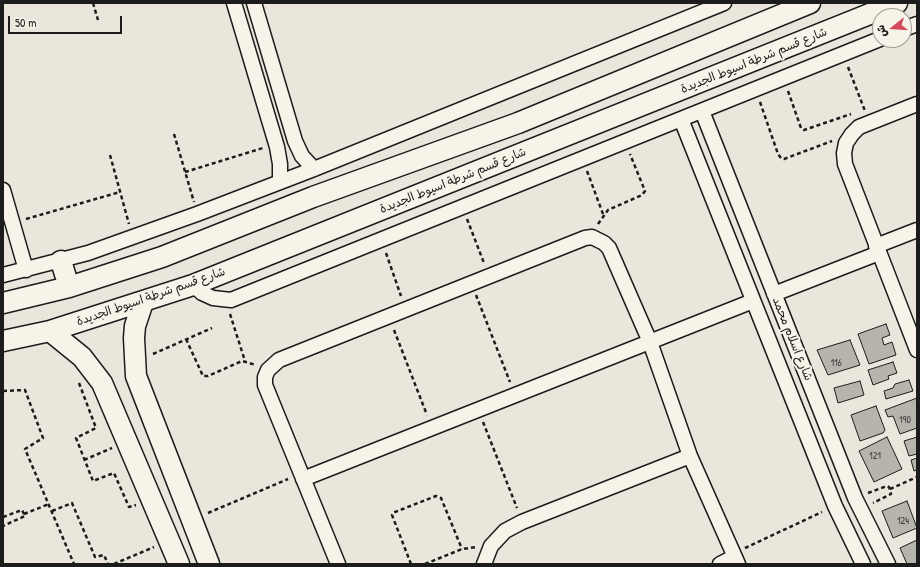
<!DOCTYPE html>
<html>
<head>
<meta charset="utf-8">
<style>
	body { margin:0 }
	#map { position:relative; width:920px; height:567px; overflow:hidden; background:#eae6dc; font-family:"Patrick Hand","Playpen Sans Arabic",sans-serif }
	canvas { display:block }
	.frame { position:absolute; inset:0; border:4px solid #1c1c1c; pointer-events:none }
	.north { position:absolute; left:872px; top:8px; width:40px; height:40px; box-sizing:border-box; background:#f7f3e8; border:1px solid #9f9d96; border-radius:50%; rotate:253deg; font-size:11px; font-weight:700; line-height:16px; text-align:center; color:#1c1c1c }
	.north::after { content:''; display:block; margin:auto; width:14px; height:18px; background:#d1495b; clip-path:polygon(50% 0,100% 100%,50% 72%,0 100%) }
	.scale { position:absolute; left:8px; top:16px; width:114px; height:18px; box-sizing:border-box; border:2px solid #1c1c1c; border-top:0; padding-left:5px; font-size:12px; line-height:14px; white-space:nowrap; color:#1c1c1c; -webkit-text-stroke:3px #f7f3e8; paint-order:stroke }
</style>
</head>
<body>
<div id="map">
<canvas width="920" height="567"></canvas>
<div class="frame"></div>
<div class="north">ش</div>
<div class="scale">50 m</div>
</div>
<script>
const c = document.querySelector('canvas').getContext('2d');
c.lineJoin = 'round';
function fillPath(path, color) {
  c.fillStyle = color;
  c.fill(path, 'evenodd');
}
function poly(rows) {
  const path = new Path2D();
  for (const r of rows) {
    path.moveTo(r[0], r[1]);
    for (let i = 2; i < r.length; i += 2) path.lineTo(r[i], r[i + 1]);
  }
  return path;
}
function stroke(path, color, width, dash) {
  c.strokeStyle = color;
  c.lineWidth = width;
  c.lineCap = dash ? 'butt' : 'round';
  c.setLineDash(dash || []);
  c.stroke(path);
}
function drawText(font, color, halo, rows, align = 'center') {
  c.font = font + ' "Patrick Hand","Playpen Sans Arabic",sans-serif';
  c.lineWidth = 4;
  c.setLineDash([]);
  c.textBaseline = 'middle';
  c.strokeStyle = halo;
  c.fillStyle = color;
  for (const [text, x, y, turn = 0] of rows) {
    c.save();
    c.translate(x, y);
    c.rotate((+turn || 0) * Math.PI / 180);
    c.textAlign = isNaN(turn) ? turn : align;
    if (halo) c.strokeText(text, 0, 0);
    c.fillText(text, 0, 0);
    c.restore();
  }
}
const building = poly([
	[886,324,890,335,882,338,884,345,892,342,896,355,869,364,858,334,886,324],
	[850,340,860,365,828,375,817,350,850,340],
	[893,362,897,373,888,376,889,379,873,385,868,370,893,362],
	[909,380,913,391,886,399,884,391,893,388,895,384,909,380],
	[860,381,864,395,838,403,834,388,860,381],
	[917,398,917,428,900,434,893,416,888,417,885,410,917,398],
	[876,406,885,430,883,433,860,441,851,415,876,406],
	[887,437,902,469,874,482,859,451,887,437],
	[917,437,917,454,909,456,904,441,917,437],
	[917,458,917,470,914,471,911,460,917,458],
	[907,501,917,528,893,538,882,511,907,501],
	[917,540,917,564,907,564,900,548,917,540]
]);
const path = poly([
	[93,3,98,20],
	[848,67,865,111],
	[788,91,801,128,804,130,851,114],
	[760,102,778,154,781,158,784,159,832,141],
	[174,134,194,202],
	[110,155,129,224],
	[587,171,603,214],
	[185,172,263,148],
	[26,219,120,192],
	[467,219,484,263],
	[598,224,608,210,642,195,645,191,630,154],
	[386,253,401,296],
	[476,295,510,382],
	[230,314,245,361],
	[394,330,427,415],
	[186,339,203,376,208,376,242,361,256,365],
	[153,354,212,328],
	[79,383,96,428,76,438,93,481,114,473,129,507,136,505],
	[3,391,25,390,43,438,25,449,74,564],
	[483,422,517,508],
	[84,460,112,448],
	[890,489,917,477],
	[868,493,887,486,889,487,891,494,873,503],
	[52,511,72,503,95,557,104,555,108,564],
	[208,513,288,479],
	[24,514,49,504],
	[3,517,22,510,25,516,3,526],
	[745,548,822,512],
	[114,564,154,547],
	[411,564,392,515,395,512,436,496,441,498,462,549],
	[425,564,462,549,476,547]
]);
const street = poly([
	[234,3,277,147,280,164,280,182],
	[254,3,295,141,302,156,314,169],
	[904,29,917,24],
	[917,104,859,127,852,134,846,143,844,153,845,164,917,350],
	[702,111,855,498,888,564],
	[681,119,835,506,863,564],
	[3,190,26,270],
	[876,246,917,230],
	[3,275,88,253,197,214,314,169,724,3],
	[193,285,202,293,213,298,231,300,880,39],
	[774,294,879,253],
	[303,479,753,301],
	[338,564,265,385,265,377,268,370,279,360,585,238,592,237,604,243,609,248,650,342,690,456,738,564],
	[484,564,491,546,505,531,522,522,690,456],
	[720,564,734,557]
]);
const secondary = poly([
	[61,261,69,287],
	[143,302,135,326,134,338,136,376,209,564],
	[3,303,69,287,162,257,313,197,518,123,810,3],
	[50,331,82,357,102,383,179,564],
	[3,341,50,331,193,285,897,3]
]);
const numberNames = [
	["116",836,363],
	["190",905,420],
	["121",875,456],
	["124",903,521]
];
const streetNames = [
	["شارع قسم شرطة اسيوط الجديدة",754,61,-22],
	["شارع قسم شرطة اسيوط الجديدة",453,181,-22],
	["شارع قسم شرطة اسيوط الجديدة",151,297,-19],
	["شارع اسلام محمد",792,339,68]
];
fillPath(building, '#b6b4ac');
stroke(building, '#1c1c1c', 1);
stroke(street, '#1c1c1c', 17);
stroke(secondary, '#1c1c1c', 23);
stroke(path, '#1c1c1c', 2.5, [4, 3]);
stroke(street, '#f7f3e8', 14);
stroke(secondary, '#f7f3e8', 20);
drawText('10px', '#424240', null, numberNames);
drawText('12px', '#1c1c1c', '#f7f3e8', streetNames);
</script>
</body>
</html>
